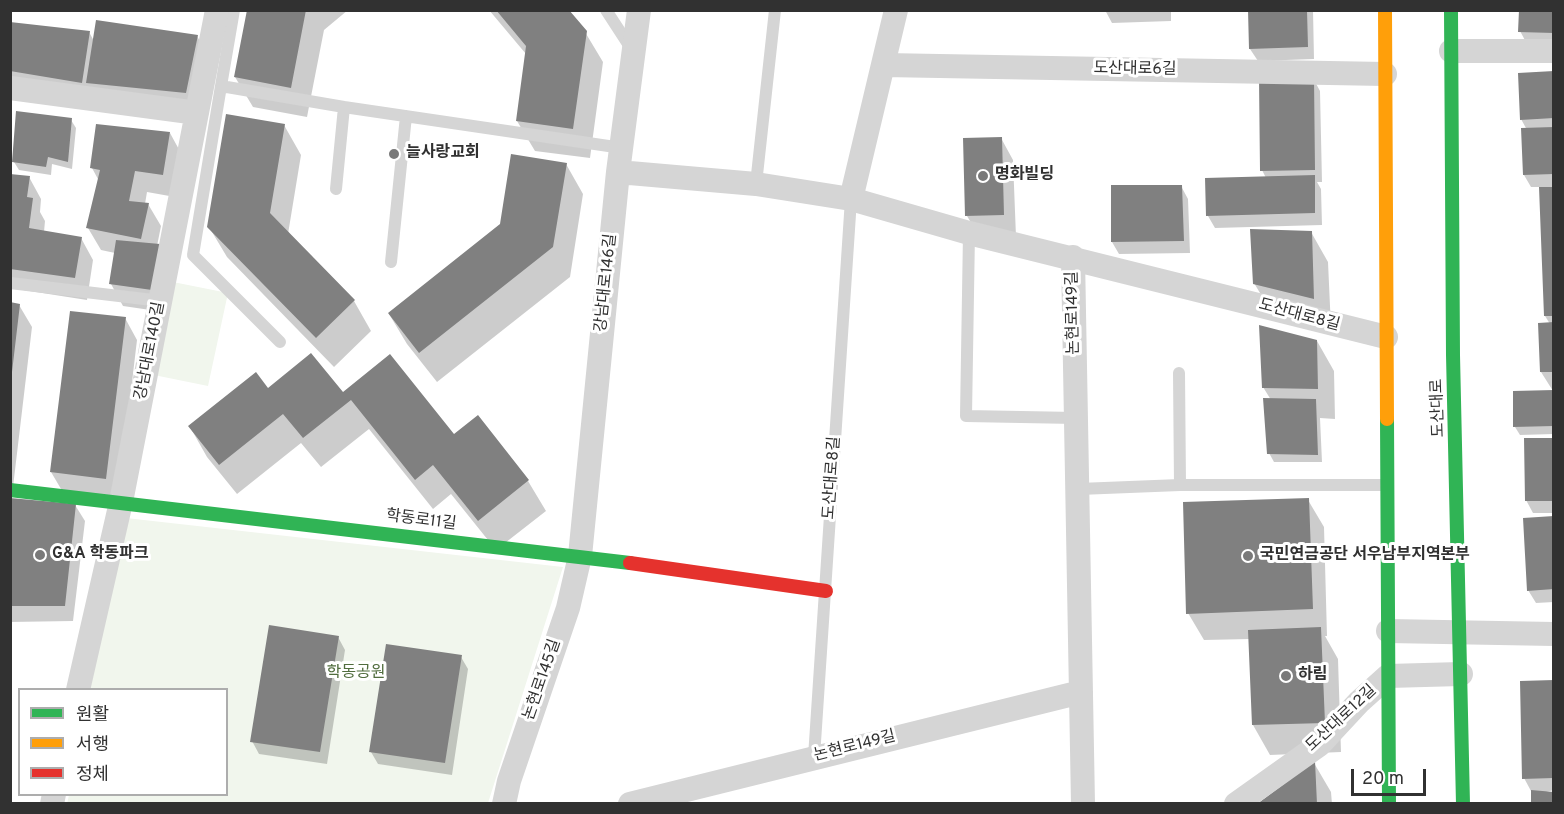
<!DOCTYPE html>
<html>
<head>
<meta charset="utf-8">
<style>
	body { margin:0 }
	#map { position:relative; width:1564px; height:814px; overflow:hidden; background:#fff; font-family:Overpass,"Noto Sans KR",sans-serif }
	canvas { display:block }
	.frame { position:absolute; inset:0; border:12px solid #313131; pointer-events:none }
	.legend { position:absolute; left:18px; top:688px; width:210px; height:108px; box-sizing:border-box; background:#fff; border:2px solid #adadad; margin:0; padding:8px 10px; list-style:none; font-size:18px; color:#313131 }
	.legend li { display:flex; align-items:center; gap:12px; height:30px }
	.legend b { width:30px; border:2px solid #adadad }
	.scale { position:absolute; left:1351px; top:769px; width:75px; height:27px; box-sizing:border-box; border:3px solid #313131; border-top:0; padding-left:8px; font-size:18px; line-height:21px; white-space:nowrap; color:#313131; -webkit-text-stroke:4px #fff; paint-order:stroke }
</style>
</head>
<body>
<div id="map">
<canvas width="1564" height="814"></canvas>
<div class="frame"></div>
<ul class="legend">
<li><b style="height:8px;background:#30b455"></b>원활</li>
<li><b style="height:8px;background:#ff9f0a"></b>서행</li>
<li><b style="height:8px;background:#e5322d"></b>정체</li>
</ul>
<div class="scale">20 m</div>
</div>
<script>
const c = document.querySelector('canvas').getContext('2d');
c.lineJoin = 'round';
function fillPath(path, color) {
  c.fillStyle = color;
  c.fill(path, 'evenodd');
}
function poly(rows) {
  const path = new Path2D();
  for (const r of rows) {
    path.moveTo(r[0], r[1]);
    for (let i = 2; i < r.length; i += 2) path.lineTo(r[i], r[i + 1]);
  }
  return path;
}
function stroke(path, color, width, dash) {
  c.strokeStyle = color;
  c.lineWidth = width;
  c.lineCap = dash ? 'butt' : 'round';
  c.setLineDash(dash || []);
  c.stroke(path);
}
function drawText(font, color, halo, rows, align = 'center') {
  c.font = font + ' Overpass,"Noto Sans KR",sans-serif';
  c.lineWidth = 6;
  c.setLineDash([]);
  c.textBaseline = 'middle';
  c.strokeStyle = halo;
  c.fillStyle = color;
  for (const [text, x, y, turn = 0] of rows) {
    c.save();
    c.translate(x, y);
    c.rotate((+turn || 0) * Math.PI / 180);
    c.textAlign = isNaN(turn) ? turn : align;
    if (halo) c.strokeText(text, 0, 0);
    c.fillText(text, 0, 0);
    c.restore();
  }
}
const green = poly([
	[168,281,228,293,208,386,149,374],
	[126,518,563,567,488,803,67,804,69,795,226,794,226,690,87,689]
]);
const shadow = poly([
	[248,10,348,10,324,30,307,117,253,107,235,77],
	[489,10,567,10,585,32,603,62,590,158,535,151,517,121,526,54],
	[1105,10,1171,10,1171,21,1112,23],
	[1249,10,1313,10,1314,59,1258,61,1250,49],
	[1554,10,1554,45,1527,44,1520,31],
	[10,24,89,32,94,41,197,36,206,52,195,109,10,85],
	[1554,73,1554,434,1520,435,1515,427,1553,391,1541,372,1550,324,1545,316,1540,187,1531,187,1524,175,1527,130,1521,119],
	[1313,78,1320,91,1322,182,1317,182,1321,189,1322,225,1215,228,1208,216,1207,179,1266,178,1262,170],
	[71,120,76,128,72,169,52,164,51,175,19,170,14,162],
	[284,125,301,155,288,234,354,301,371,331,334,367,227,257,209,227],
	[170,133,182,155,175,197,147,192,145,204,148,204,161,226,157,246,164,312,123,306,111,284,115,253,101,250,88,228,99,181,92,168],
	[1001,138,1013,160,1016,237,980,238,967,216],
	[566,164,583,194,570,277,437,382,407,344,389,314,501,225],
	[10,176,29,177,41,199,40,212,45,221,44,232,81,238,93,260,87,300,10,288],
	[1181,186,1188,199,1190,253,1119,254,1112,242],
	[1311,232,1328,262,1331,328,1272,313,1254,283],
	[10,304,19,305,32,327,13,487,10,487],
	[125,318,137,340,118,501,64,494,51,472],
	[1317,341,1334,371,1335,419,1320,418,1322,462,1274,462,1269,453,1271,400,1263,387],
	[268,390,342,394,454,436,477,417,528,481,546,511,496,550,451,494,433,509,369,429,321,467,301,443,237,494,207,457,190,427],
	[1554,440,1554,513,1533,513,1526,500],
	[1308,500,1324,527,1327,636,1325,636,1338,659,1341,752,1270,755,1253,725,1250,639,1204,640,1188,613],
	[10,505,75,505,85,521,73,621,10,622],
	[1554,518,1554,602,1536,603,1528,590],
	[338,637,345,650,327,764,259,754,252,741],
	[461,657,468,669,452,775,378,764,371,752],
	[1554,682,1554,790,1541,793,1531,791,1524,778],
	[1314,763,1331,792,1332,804,1258,804]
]);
const building = poly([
	[247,10,306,10,291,88,234,77],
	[496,10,569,10,587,31,573,129,516,121,526,46],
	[1248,10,1307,10,1308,47,1249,49],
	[1519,10,1554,10,1554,33,1518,32],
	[96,20,198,35,186,93,86,83],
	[10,22,90,31,82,83,10,71],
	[1554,71,1554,118,1520,120,1518,73],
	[1314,77,1315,170,1260,171,1259,78],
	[16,111,72,118,68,162,48,157,46,167,12,162],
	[226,114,285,124,270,213,355,300,316,338,207,227],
	[96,124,170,132,163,175,135,171,129,201,149,203,141,239,86,228,100,170,90,168],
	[1554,127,1554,174,1523,175,1521,128],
	[1002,137,1004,215,965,216,963,138],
	[511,154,567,163,553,247,419,353,388,313,500,224],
	[10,174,30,176,27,197,33,198,29,228,82,237,75,278,10,269],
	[1315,175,1315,213,1206,216,1205,178],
	[1111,185,1182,185,1184,241,1111,242],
	[1539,187,1554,187,1554,316,1544,316],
	[1250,229,1312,231,1314,299,1253,284],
	[116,240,160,244,152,290,109,284],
	[10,302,20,304,12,372,10,372],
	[70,311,126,317,106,479,50,472],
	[1554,322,1554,372,1540,372,1538,323],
	[1259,325,1317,340,1318,389,1262,388],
	[311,353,343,392,390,354,454,434,478,415,529,480,478,521,433,465,415,480,351,400,303,438,283,414,219,465,188,426,256,372,268,388],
	[1554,390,1554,426,1513,427,1513,391],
	[1263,398,1316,399,1318,455,1267,454],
	[1524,438,1554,438,1554,501,1525,501],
	[10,498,76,504,65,606,10,606],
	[1309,498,1313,609,1186,614,1183,502],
	[1554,516,1554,589,1527,591,1523,518],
	[269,625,339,636,320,752,250,742],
	[1321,627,1325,723,1252,725,1248,630],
	[386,644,462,655,445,763,369,752],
	[1554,680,1554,778,1522,779,1520,681],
	[1315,761,1317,804,1257,804],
	[1531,790,1554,792,1554,804,1531,804]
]);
const lane = poly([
	[234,10,221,86,344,107],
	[606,10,632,50],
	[221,86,193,255,280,342],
	[756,184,775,10],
	[336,189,344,107,622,148],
	[969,233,966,416,1076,418],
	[391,262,406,116],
	[10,283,161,301],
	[1179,373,1180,485],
	[1079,489,1180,485,1386,485],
	[814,757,851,199]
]);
const street = poly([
	[1451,51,1554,51],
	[884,65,1385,74],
	[10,88,197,113],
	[618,172,756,184,851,199,969,233,1386,337],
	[851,199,896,10],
	[1073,257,1083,804],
	[1388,631,1554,634],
	[78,690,121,502,217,10],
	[52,804,54,794],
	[504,804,509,781,568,608,580,556,618,172,639,10],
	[630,804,1081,692],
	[1236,804,1319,745,1359,702,1388,676,1461,674]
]);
const fast = poly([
	[1451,10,1453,355,1463,804],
	[1387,419,1389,804],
	[10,490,630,563]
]);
const slow = poly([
	[1385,10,1387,419]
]);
const jam = poly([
	[630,563,826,591]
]);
const markers = [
	[394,154,6,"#797979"],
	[983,176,6,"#797979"],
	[40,555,6,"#797979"],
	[1248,556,6,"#797979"],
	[1286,676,6,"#797979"]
];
const streetNames = [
	["도산대로6길",1135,70,1],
	["강남대로146길",607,283,-84],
	["논현로149길",1074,313,-91],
	["도산대로8길",1299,316,15],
	["강남대로140길",151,351,-79],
	["도산대로",1439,408,-92],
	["도산대로8길",833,478,-86],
	["학동로11길",421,521,7],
	["논현로145길",543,680,-71],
	["도산대로12길",1342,719,-43],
	["논현로149길",855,747,-14]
];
const poiNames = [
	["늘사랑교회",406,154],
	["명화빌딩",995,176],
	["G&A 학동파크",52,555],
	["국민연금공단 서우남부지역본부",1260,556],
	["하림",1298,676]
];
const parkNames = [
	["학동공원",356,674]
];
fillPath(green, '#f1f6ed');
fillPath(shadow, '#0003');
fillPath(building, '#808080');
stroke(lane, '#d5d5d5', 12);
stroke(street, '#d5d5d5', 24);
stroke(fast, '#30b455', 14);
stroke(slow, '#ff9f0a', 14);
stroke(jam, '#e5322d', 14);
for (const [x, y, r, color] of markers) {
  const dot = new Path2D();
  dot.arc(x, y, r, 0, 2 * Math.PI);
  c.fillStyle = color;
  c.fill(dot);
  stroke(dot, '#fff', 2);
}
drawText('16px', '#313131', '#fff', streetNames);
drawText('bold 16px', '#313131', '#fff', poiNames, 'left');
drawText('16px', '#516d3e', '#fff', parkNames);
</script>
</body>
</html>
